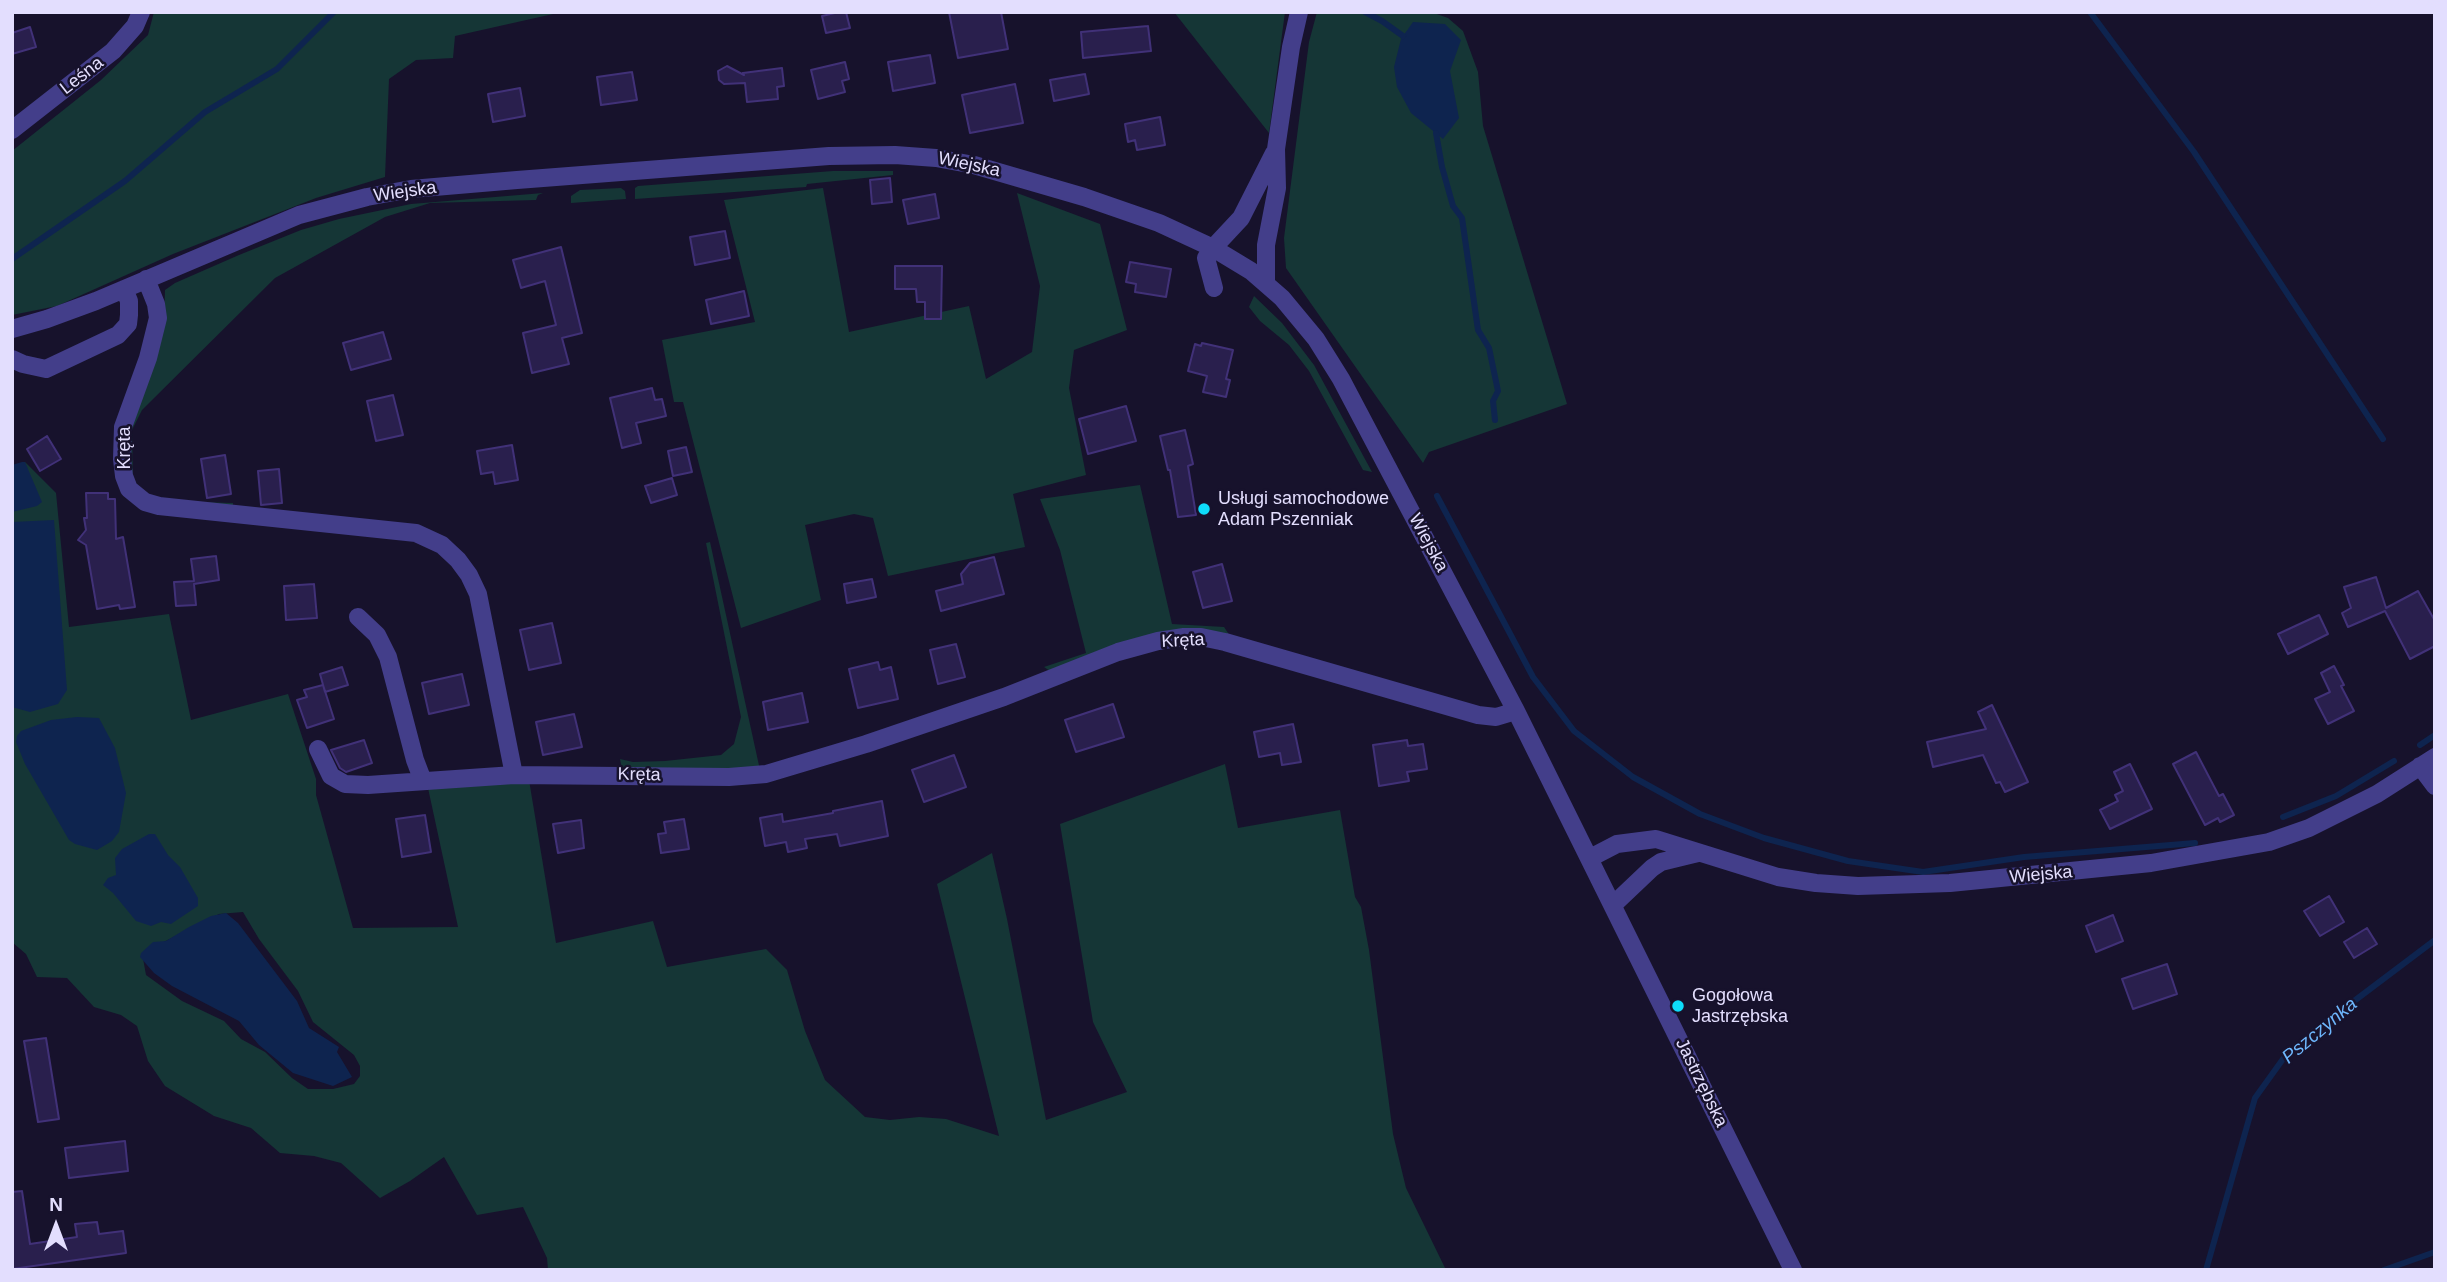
<!DOCTYPE html>
<html>
<head>
<meta charset="utf-8">
<style>
	body { margin:0 }
	#map { position:relative; width:2447px; height:1282px; overflow:hidden; background:#17122c; font-family:Helvetica,sans-serif }
	canvas { display:block }
	.frame { position:absolute; inset:0; border:14px solid #e3defe; pointer-events:none }
	.north { position:absolute; left:21px; top:1191px; width:70px; height:70px; -webkit-text-stroke:5px #17122c; paint-order:stroke; rotate:0deg; font-size:19px; font-weight:700; line-height:28px; text-align:center; color:#e3defe }
	.north::after { content:''; display:block; margin:auto; width:24px; height:32px; background:#e3defe; clip-path:polygon(50% 0,100% 100%,50% 72%,0 100%) }
</style>
</head>
<body>
<div id="map">
<canvas width="2447" height="1282"></canvas>
<div class="frame"></div>
<div class="north">N</div>
</div>
<script>
const c = document.querySelector('canvas').getContext('2d');
c.lineJoin = 'round';
function fillPath(path, color) {
  c.fillStyle = color;
  c.fill(path, 'evenodd');
}
function poly(rows) {
  const path = new Path2D();
  for (const r of rows) {
    path.moveTo(r[0], r[1]);
    for (let i = 2; i < r.length; i += 2) path.lineTo(r[i], r[i + 1]);
  }
  return path;
}
function stroke(path, color, width, dash) {
  c.strokeStyle = color;
  c.lineWidth = width;
  c.lineCap = dash ? 'butt' : 'round';
  c.setLineDash(dash || []);
  c.stroke(path);
}
function drawText(font, color, halo, rows, align = 'center') {
  c.font = font + ' Helvetica,sans-serif';
  c.lineWidth = 5;
  c.setLineDash([]);
  c.textBaseline = 'middle';
  c.strokeStyle = halo;
  c.fillStyle = color;
  for (const [text, x, y, turn = 0] of rows) {
    c.save();
    c.translate(x, y);
    c.rotate((+turn || 0) * Math.PI / 180);
    c.textAlign = isNaN(turn) ? turn : align;
    if (halo) c.strokeText(text, 0, 0);
    c.fillText(text, 0, 0);
    c.restore();
  }
}
const green = poly([
	[154,12,562,12,455,36,453,58,416,60,389,79,385,177,316,198,173,254,57,306,12,315,12,151,101,80,148,35],
	[1174,12,1285,12,1269,133],
	[1317,12,1431,12,1448,18,1463,31,1478,72,1483,126,1567,404,1429,452,1423,463,1286,268,1284,238,1309,42],
	[833,171,893,171,893,175,807,184,806,187,635,199,635,188,638,186],
	[621,188,625,191,626,199,571,203,571,196,580,190],
	[823,188,849,332,969,306,986,379,1032,352,1040,286,1017,193,1100,224,1127,330,1074,350,1069,388,1086,475,1013,494,1025,547,888,576,873,518,854,514,805,525,821,600,741,628,683,402,674,402,662,340,755,322,724,200],
	[543,193,538,195,536,200,430,203,385,217,275,278,142,410,132,430,133,476,139,490,146,496,158,501,233,503,233,508,161,503,150,499,139,491,128,466,128,430,135,403,156,360,164,325,165,290,175,283,239,255,301,230,339,219,411,204],
	[1254,296,1282,323,1314,365,1372,472,1363,470,1309,371,1289,345,1260,321,1249,307],
	[25,462,56,493,69,627,169,614,191,720,288,694,316,779,316,795,353,928,458,927,428,788,529,780,556,943,653,921,667,967,766,949,787,970,805,1031,825,1080,865,1117,890,1120,919,1117,946,1119,999,1136,937,884,992,853,1007,919,1046,1120,1127,1092,1093,1022,1060,824,1225,764,1238,828,1340,810,1355,897,1361,907,1369,950,1393,1134,1406,1188,1446,1270,548,1270,547,1258,523,1207,477,1215,444,1157,410,1181,380,1198,341,1163,314,1156,280,1153,251,1128,214,1116,165,1086,148,1061,137,1026,121,1015,94,1007,67,978,37,977,26,954,12,942,12,466],
	[243,912,259,939,298,991,313,1022,354,1055,360,1066,360,1076,354,1084,333,1089,308,1089,292,1078,265,1052,241,1039,224,1021,182,1001,146,975,142,953,219,914],
	[1140,485,1172,624,1224,627,1230,636,1216,633,1050,671,1044,667,1086,653,1060,550,1040,499],
	[710,542,760,770,622,769,620,759,633,762,665,761,721,755,734,744,741,717,706,543]
]);
const water = poly([
	[1413,22,1445,24,1461,40,1450,71,1459,118,1443,139,1411,113,1397,87,1394,67,1401,39],
	[22,462,25,462,42,502,37,506,12,512,12,465],
	[54,520,67,690,58,704,30,712,12,707,12,522],
	[77,717,99,718,115,748,126,793,119,832,112,841,97,850,75,844,69,840,25,764,16,742,17,736,21,731,51,720],
	[149,834,155,834,168,855,180,867,198,898,198,906,171,924,161,922,151,926,136,921,113,893,103,885,108,878,116,875,115,858,122,849],
	[226,913,238,923,297,1001,309,1028,339,1047,337,1052,352,1077,333,1086,293,1073,259,1045,239,1021,172,986,154,973,140,957,141,953,153,942,166,941,189,927,211,916]
]);
const stream = poly([
	[1365,12,1382,21,1403,36],
	[2090,12,2194,152,2383,439],
	[1436,133,1442,167,1453,206,1462,218,1478,330,1489,348,1498,391,1493,401,1495,420],
	[12,259,125,181,205,112,277,69,334,12],
	[1437,496,1533,677,1574,731,1633,777,1700,814,1764,838,1848,861,1923,872,2024,857,2195,843],
	[2420,745,2435,735],
	[2283,817,2336,796,2394,761],
	[2206,1270,2255,1098,2283,1059,2313,1032,2435,940],
	[2384,1270,2435,1252]
]);
const building = poly([
	[839,12,846,12,850,28,826,33,822,16,839,12],
	[949,12,1001,12,1008,49,958,58,949,12],
	[1148,26,1151,51,1083,58,1081,32,1148,26],
	[30,27,36,47,12,54,12,33,30,27],
	[930,55,935,83,893,91,888,62,930,55],
	[845,62,849,79,842,81,845,92,818,99,811,70,845,62],
	[727,66,744,75,743,73,782,68,784,86,777,87,778,99,747,102,745,83,724,84,719,80,718,71,727,66],
	[632,72,637,100,601,105,597,77,632,72],
	[1085,74,1089,94,1054,101,1050,80,1085,74],
	[1015,84,1023,123,970,133,962,95,1015,84],
	[520,88,525,116,493,122,488,94,520,88],
	[1160,117,1165,145,1137,150,1135,140,1128,142,1125,124,1160,117],
	[890,178,892,202,872,204,870,180,890,178],
	[935,194,939,218,908,224,903,200,935,194],
	[725,231,730,258,695,265,690,237,725,231],
	[561,247,582,333,562,338,569,364,532,373,523,333,556,325,545,281,521,288,513,260,561,247],
	[1130,262,1171,269,1166,297,1135,292,1136,284,1126,282,1130,262],
	[895,266,942,266,941,319,925,319,925,302,917,302,916,289,895,289,895,266],
	[744,291,749,316,711,324,706,300,744,291],
	[383,332,391,359,351,370,343,343,383,332],
	[1202,343,1233,350,1226,379,1230,380,1226,397,1203,392,1207,376,1188,371,1195,344,1201,346,1202,343],
	[652,388,655,400,662,399,666,416,636,423,641,443,622,448,610,398,652,388],
	[393,395,403,435,376,441,367,401,393,395],
	[1126,406,1136,441,1088,454,1079,419,1126,406],
	[1185,430,1193,464,1188,466,1196,515,1178,517,1170,470,1168,470,1160,436,1185,430],
	[47,436,61,459,40,471,27,449,47,436],
	[512,445,518,480,495,484,493,472,481,474,477,451,512,445],
	[686,447,692,472,673,476,668,451,686,447],
	[225,455,231,494,207,498,201,459,225,455],
	[279,469,282,503,261,505,258,471,279,469],
	[672,478,677,495,651,503,645,486,672,478],
	[86,493,108,493,108,499,115,499,116,539,123,537,135,607,120,609,119,605,97,609,86,545,78,540,86,530,84,518,87,518,86,493],
	[216,556,219,580,194,584,196,605,176,606,174,582,194,581,191,559,216,556],
	[994,557,1004,594,941,611,936,591,963,584,961,574,970,563,994,557],
	[1222,564,1232,601,1203,608,1193,572,1222,564],
	[2376,577,2386,608,2418,591,2435,621,2435,646,2410,659,2385,611,2348,627,2342,613,2351,608,2344,587,2376,577],
	[872,579,876,597,847,603,844,584,872,579],
	[314,584,317,618,286,620,284,586,314,584],
	[2319,615,2328,634,2288,654,2278,634,2319,615],
	[552,623,561,663,529,670,520,630,552,623],
	[956,644,965,677,938,684,930,650,956,644],
	[878,662,880,670,891,667,898,699,858,708,849,669,878,662],
	[2334,666,2344,685,2341,686,2354,711,2328,724,2315,699,2330,692,2321,673,2334,666],
	[342,667,348,685,325,692,320,674,342,667],
	[462,674,469,705,429,714,422,683,462,674],
	[323,685,334,719,307,728,297,700,307,697,304,690,323,685],
	[802,693,808,722,768,730,763,702,802,693],
	[1113,704,1124,737,1076,752,1065,720,1113,704],
	[1992,705,2028,782,2005,792,2000,782,1996,783,1983,755,1933,767,1927,742,1986,729,1978,712,1992,705],
	[574,714,582,747,543,755,536,722,574,714],
	[1293,724,1301,762,1282,765,1280,753,1259,757,1254,732,1293,724],
	[364,740,372,763,346,772,340,768,331,750,364,740],
	[1407,740,1408,746,1423,744,1427,769,1407,772,1409,781,1379,786,1373,745,1407,740],
	[2196,752,2219,796,2223,794,2234,815,2220,822,2218,818,2205,825,2173,764,2196,752],
	[954,755,966,787,924,802,912,770,954,755],
	[2130,764,2152,809,2110,829,2100,810,2118,801,2115,795,2123,791,2114,772,2130,764],
	[882,801,888,836,840,846,837,834,805,839,807,848,788,852,786,842,765,846,760,818,782,814,783,822,833,813,833,811,882,801],
	[425,815,431,852,402,857,396,819,425,815],
	[684,819,689,849,661,853,658,834,666,833,664,822,684,819],
	[581,820,584,848,558,853,553,824,581,820],
	[2329,896,2344,922,2320,936,2304,911,2329,896],
	[2113,915,2123,941,2096,952,2086,926,2113,915],
	[2367,928,2377,944,2354,958,2344,942,2367,928],
	[2167,964,2177,994,2133,1009,2122,979,2167,964],
	[46,1038,59,1119,38,1122,24,1041,46,1038],
	[125,1141,128,1171,69,1178,65,1148,125,1141],
	[22,1191,30,1244,77,1237,75,1224,97,1222,99,1234,123,1231,126,1253,12,1269,12,1192,22,1191]
]);
const minor = poly([
	[12,130,113,51,135,26,141,12],
	[146,279,156,304,158,318,148,358,123,427,122,459,124,476,129,489,145,502,159,506,416,533,442,545,458,560,469,575,478,594,514,775,729,777,766,774,866,744,1004,697,1118,652,1158,641,1184,637,1201,637,1225,642,1478,715,1496,717,1516,711],
	[1266,284,1266,245,1277,188,1276,149,1291,47,1299,12],
	[1214,288,1206,258,1213,248,1241,218,1274,153],
	[12,329,47,319,96,301,299,215,367,197,411,189,517,180,829,156,895,155,936,158,974,165,1084,197,1159,223,1213,248,1251,271,1282,298,1316,339,1341,379,1516,711,1793,1270],
	[12,359,23,364,46,369,118,335,128,324,129,315,129,301,124,289],
	[358,617,377,635,388,657,415,760,423,781],
	[318,749,331,776,345,784,368,785,514,775],
	[2420,766,2435,786],
	[1590,858,1617,844,1656,839,1778,877,1816,883,1858,886,1950,883,2151,863,2269,842,2309,828,2377,794,2435,757],
	[1613,905,1652,868,1661,862,1698,853]
]);
const markers = [
	[1204,509,7,"#0edcfa"],
	[1678,1006,7,"#0edcfa"]
];
const streetNames = [
	["Leśna",82,76,-38],
	["Wiejska",969,165,12],
	["Wiejska",405,192,-8],
	["Kręta",125,448,-90],
	["Wiejska",1428,543,62],
	["Kręta",1183,641,-3],
	["Kręta",639,775,1],
	["Wiejska",2041,875,-5],
	["Jastrzębska",1701,1083,64]
];
const poiNames = [
	["Usługi samochodowe",1218,499],
	["Adam Pszenniak",1218,520],
	["Gogołowa",1692,996],
	["Jastrzębska",1692,1017]
];
const waterNames = [
	["Pszczynka",2320,1031,-40]
];
fillPath(green, '#153636');
fillPath(water, '#0e244f');
stroke(stream, '#0e244f', 6);
fillPath(building, '#291f4d');
stroke(building, '#413178', 2);
stroke(minor, '#433e8a', 18);
for (const [x, y, r, color] of markers) {
  const dot = new Path2D();
  dot.arc(x, y, r, 0, 2 * Math.PI);
  c.fillStyle = color;
  c.fill(dot);
  stroke(dot, '#17122c', 2.5);
}
drawText('18px', '#e3defe', '#17122c', streetNames);
drawText('18px', '#e3defe', '#17122c', poiNames, 'left');
drawText('italic 19px', '#6eb6fc', '#17122c', waterNames);
</script>
</body>
</html>
